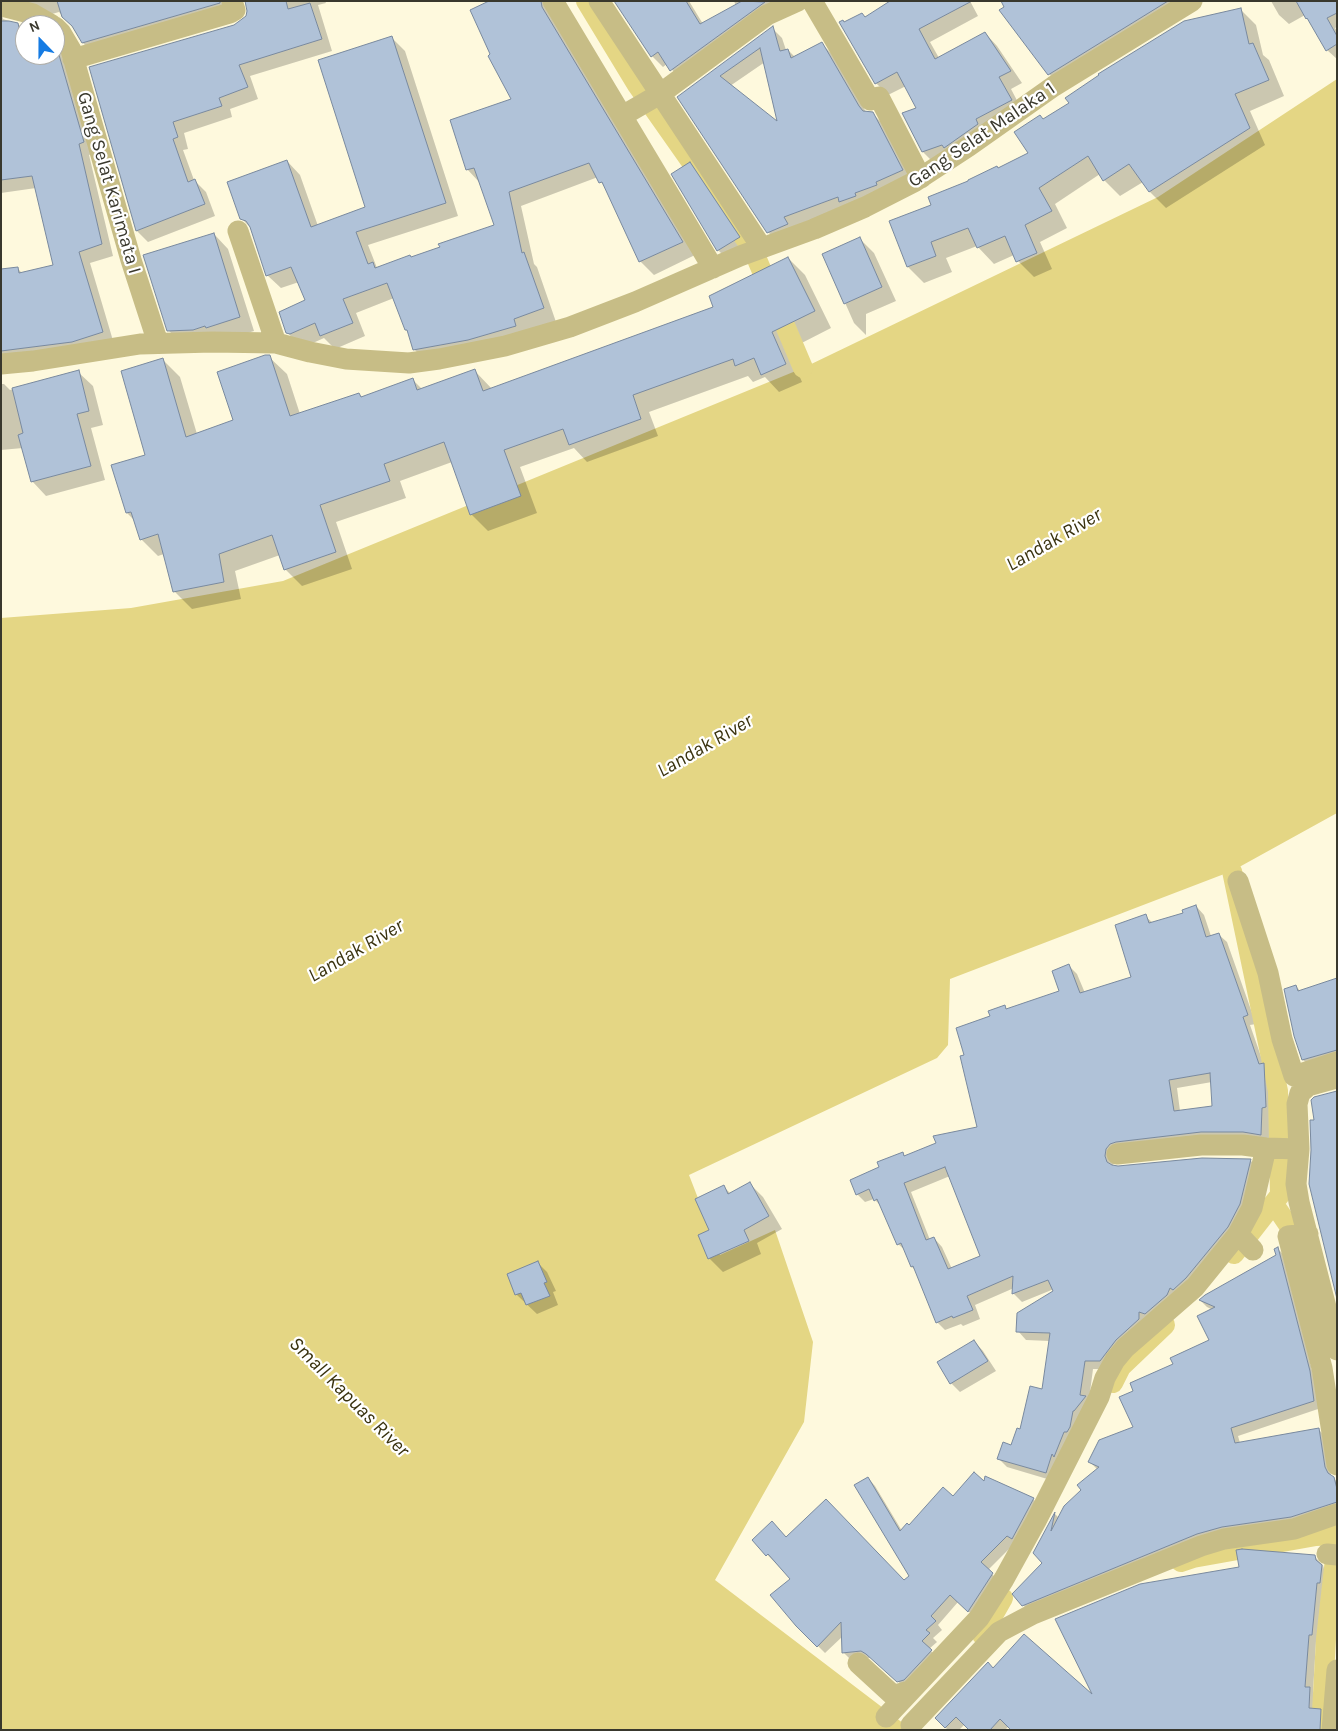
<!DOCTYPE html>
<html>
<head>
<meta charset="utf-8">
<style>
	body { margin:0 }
	#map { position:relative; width:1338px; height:1731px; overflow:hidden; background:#fef9dd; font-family:Karla,sans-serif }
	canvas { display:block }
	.frame { position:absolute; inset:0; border:2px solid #39382d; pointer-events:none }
	.north { position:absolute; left:15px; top:15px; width:50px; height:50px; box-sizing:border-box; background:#fff; border:1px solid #b0afab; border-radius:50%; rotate:338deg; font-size:14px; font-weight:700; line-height:20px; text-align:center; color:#39382d }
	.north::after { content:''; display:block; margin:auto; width:18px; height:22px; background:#157be3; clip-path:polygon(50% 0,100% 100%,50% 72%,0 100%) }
</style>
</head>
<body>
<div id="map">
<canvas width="1338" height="1731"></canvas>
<div class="frame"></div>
<div class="north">N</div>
</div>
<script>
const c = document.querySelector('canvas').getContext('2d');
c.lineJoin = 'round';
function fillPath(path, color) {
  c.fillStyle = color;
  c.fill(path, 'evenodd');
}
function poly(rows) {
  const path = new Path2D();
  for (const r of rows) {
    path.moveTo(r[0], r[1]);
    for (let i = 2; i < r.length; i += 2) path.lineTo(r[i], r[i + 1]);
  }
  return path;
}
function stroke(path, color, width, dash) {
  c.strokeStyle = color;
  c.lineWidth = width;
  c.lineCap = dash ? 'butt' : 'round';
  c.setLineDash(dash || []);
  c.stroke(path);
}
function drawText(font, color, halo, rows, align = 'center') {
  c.font = font + ' Karla,sans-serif';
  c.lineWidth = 4.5;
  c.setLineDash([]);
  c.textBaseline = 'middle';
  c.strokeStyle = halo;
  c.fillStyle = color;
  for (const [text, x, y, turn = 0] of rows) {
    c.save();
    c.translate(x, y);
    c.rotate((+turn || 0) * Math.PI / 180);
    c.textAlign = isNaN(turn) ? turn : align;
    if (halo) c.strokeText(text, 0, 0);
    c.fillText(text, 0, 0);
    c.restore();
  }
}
const water = poly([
	[1337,79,1337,813,1232,871,950,979,948,1045,937,1058,689,1175,720,1255,775,1230,813,1342,804,1422,715,1580,912,1730,1,1730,1,618,131,608,283,581,803,368,1158,197]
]);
const shadow = poly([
	[1,1,3,19,18,24,25,32,25,55,55,55,55,47,63,54,95,153,89,155,113,256,90,263,114,344,1,370,1,270,18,269,23,274,55,266,36,188,1,193],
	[21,1,239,1,94,54,83,43,73,27,59,12,52,14],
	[246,1,325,1,326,3,318,5,332,51,250,76,258,99,230,109,232,117,184,133,188,149,183,150,194,180,206,192,215,216,148,242,137,231,90,68,237,25,246,18,249,12],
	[492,1,554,1,695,255,654,275,640,261,605,188,598,177,521,206,534,264,537,267,556,322,427,363,414,349,409,332,406,330,394,298,356,313,365,336,335,349,324,338,304,347,300,346,287,332,307,301,299,282,281,288,267,275,252,229,241,218,287,161,300,175,318,226,367,208,392,38,405,51,458,216,368,245,377,268,412,258,496,226,480,183,467,169,513,100,492,55],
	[616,1,689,1,703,24,736,6,734,1,798,1,682,81,667,64,663,67,652,56],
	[970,1,978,16,930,42,939,58,985,33,997,46,1022,83,1011,89,1023,112,935,164,923,152,918,108,906,86,888,95,876,83,845,23,866,18],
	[1002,1,1194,1,1061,86,1049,74],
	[1271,1,1337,1,1337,27,1335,28,1337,31,1337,59,1327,50,1312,23,1305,15,1289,24,1279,15],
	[1240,9,1256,25,1263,55,1269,60,1284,96,1250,111,1265,145,1166,208,1150,192,1143,182,1120,196,1104,180,1100,174,1055,204,1067,228,1040,242,1052,269,1034,277,1018,261,1014,255,994,264,977,246,946,258,952,272,924,283,908,267,891,222,932,206,1030,153,1043,120],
	[772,28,782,38,786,50,788,50,795,57,822,44,832,54,866,112,872,113,882,123,912,180,778,242,768,232,679,97],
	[765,62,779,124,730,86],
	[690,164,704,178,753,252,733,265,718,250,673,174],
	[214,234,228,249,254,331,221,341,183,344,168,330],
	[860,239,874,253,896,301,866,314,866,335,854,323,824,255],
	[788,258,805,275,831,328,788,350,802,382,779,392,765,377,753,382,748,376,649,412,658,436,587,462,574,448,520,467,537,513,488,531,471,514,452,462,400,481,406,498,336,522,352,569,302,586,285,569,280,555,235,571,241,599,192,609,175,592,164,554,158,556,141,539,135,521,127,513,147,456,163,360,180,377,197,434,235,421,269,357,287,374,300,414,359,394,363,398,413,380,422,389,474,370,492,389,715,308],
	[78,372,93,386,103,425,91,428,105,480,46,496,32,481,23,448,1,450,1,384,4,384,10,390],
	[1196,906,1204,915,1211,936,1218,934,1227,942,1256,1024,1250,1025,1264,1065,1272,1073,1274,1115,1269,1115,1269,1142,1114,1157,1113,1167,1250,1160,1258,1168,1248,1212,1109,1369,1093,1369,1089,1400,1054,1481,1007,1467,999,1459,1012,1446,1043,1390,1050,1341,1026,1340,1018,1331,1055,1292,1054,1289,1022,1302,1014,1294,1014,1288,975,1305,980,1319,963,1326,961,1324,945,1330,937,1322,916,1271,912,1267,906,1251,898,1244,882,1207,874,1199,865,1202,857,1194,880,1168,902,1153,906,1157,978,1128,966,1056,991,1017,1005,1007,1007,1010,1061,992,1069,966,1077,974,1085,993,1132,978,1145,916,1153,923,1184,914],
	[1212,1082,1213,1107,1180,1111,1177,1088],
	[950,1176,982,1257,952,1269,942,1247,934,1238,930,1240,911,1192],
	[1337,979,1337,1060,1312,1068,1303,1060,1296,986,1301,992],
	[750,1184,763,1197,782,1229,757,1243,761,1254,723,1272,709,1258,699,1236,710,1231,724,1187,731,1194],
	[1278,1249,1285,1256,1321,1408,1238,1436,1240,1443,1318,1429,1326,1437,1331,1475,1337,1482,1337,1511,1030,1612,1023,1605,1044,1563,1034,1553,1055,1514,1059,1518,1098,1470,1089,1461,1134,1428,1135,1392,1211,1341,1213,1310,1207,1307,1200,1300,1278,1256],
	[538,1263,547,1272,556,1291,553,1292,558,1305,537,1314,517,1295,508,1275],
	[974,1341,983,1351,996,1371,960,1392,951,1383],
	[868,1478,875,1486,902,1531,953,1498,984,1483,1033,1499,1041,1507,1015,1543,988,1570,1000,1582,976,1618,958,1602,938,1625,942,1630,933,1638,937,1642,929,1649,938,1658,906,1689,876,1661,870,1658,851,1660,843,1652,843,1636,825,1653,797,1625,791,1579,753,1540,786,1538,904,1582,910,1577],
	[1314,1556,1323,1565,1324,1569,1328,1574,1320,1643,1316,1642,1313,1692,1317,1697,1317,1714,1009,1726,1005,1730,971,1730,965,1724,959,1730,948,1730,936,1718,993,1670,1096,1699]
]);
const canal = poly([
	[586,1,637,85,753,250,803,368],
	[1232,871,1278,1091,1280,1195,1234,1254],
	[1274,1204,1293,1232,1299,1250],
	[1113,1383,1121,1367,1165,1325],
	[1181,1562,1193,1558,1316,1536,1337,1535],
	[982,1635,1003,1598],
	[1321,1730,1326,1639,1337,1541]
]);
const building = poly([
	[57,1,220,1,220,3,82,43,72,26,62,17,57,1],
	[245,1,286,1,288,9,310,3,322,39,239,65,248,87,219,98,222,106,173,122,178,137,173,139,188,182,195,179,205,204,136,231,89,67,234,25,246,16,247,11,245,1],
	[489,1,541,1,542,7,683,242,639,262,602,182,599,183,589,163,509,192,522,253,524,252,544,308,514,319,516,326,468,340,413,350,407,330,405,330,387,283,343,299,353,323,320,336,315,323,290,334,286,333,279,312,305,300,291,267,266,276,250,227,246,221,240,219,227,182,287,160,311,227,365,207,318,60,392,36,446,203,356,232,368,264,373,262,375,268,410,255,411,257,440,247,438,244,494,225,474,168,466,170,450,120,511,99,488,56,490,54,470,10,489,1],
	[614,1,686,1,700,24,742,1,765,2,670,71,658,52,651,57,614,1],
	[890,1,972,1,919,29,935,59,985,32,1011,71,999,77,1012,100,976,119,978,124,944,148,942,145,922,152,902,113,916,108,897,72,875,84,839,22,843,20,844,22,862,13,865,17,890,1],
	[1001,1,1168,1,1048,75,999,10,1004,7,1001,1],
	[1296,1,1337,1,1337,13,1327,18,1337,36,1337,44,1326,51,1307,18,1306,19,1296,1],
	[1241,8,1249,44,1253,43,1269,80,1235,94,1250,128,1149,192,1129,164,1103,181,1088,156,1039,188,1052,211,1025,225,1037,253,1016,262,1005,236,977,248,968,228,931,242,936,256,907,267,889,221,931,205,928,197,968,181,968,180,997,166,998,168,1028,153,1014,132,1040,115,1043,119,1069,103,1065,98,1099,75,1098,74,1184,21,1241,8],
	[1,21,9,21,18,23,25,55,59,55,84,142,79,144,102,244,79,252,103,332,72,342,1,351,1,269,18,267,19,273,53,265,32,176,1,180,1,21],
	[773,26,780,51,788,49,791,58,822,42,859,106,863,111,873,112,903,170,876,182,877,185,855,193,856,196,839,202,838,197,784,217,788,224,767,233,677,97,773,26],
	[760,48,777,121,720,76,760,48],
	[690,162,740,237,717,251,671,174,690,162],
	[214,233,240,317,206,328,205,326,193,330,167,331,143,255,214,233],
	[860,237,882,287,844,304,822,254,860,237],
	[788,257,815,311,772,332,786,364,761,375,754,358,735,366,733,359,633,395,641,419,569,445,563,429,504,450,521,496,470,515,444,442,384,464,390,481,320,505,336,552,284,570,272,535,219,554,224,582,173,592,158,534,140,540,131,512,126,513,111,465,145,455,121,371,163,358,186,437,233,420,217,372,265,355,270,355,290,416,359,393,361,397,413,378,417,390,475,369,483,391,713,307,709,296,788,257],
	[79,370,89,411,77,414,91,466,31,482,18,435,23,433,12,388,79,370],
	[1196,905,1206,937,1219,933,1248,1015,1243,1017,1259,1064,1264,1063,1266,1107,1262,1108,1261,1135,1243,1132,1201,1132,1116,1142,1110,1144,1106,1149,1105,1156,1107,1162,1112,1165,1118,1166,1202,1158,1251,1159,1240,1204,1228,1227,1186,1278,1173,1290,1170,1288,1167,1295,1145,1314,1139,1312,1139,1319,1116,1340,1100,1361,1085,1361,1080,1395,1086,1396,1074,1411,1073,1411,1070,1427,1067,1432,1064,1432,1054,1457,1052,1454,1046,1473,997,1459,1003,1442,1011,1445,1017,1428,1020,1429,1030,1386,1042,1389,1050,1333,1016,1332,1017,1313,1053,1291,1048,1280,1012,1294,1013,1276,967,1296,973,1310,953,1318,952,1316,936,1323,913,1266,911,1267,901,1243,897,1245,877,1199,874,1201,869,1189,856,1195,850,1180,879,1167,877,1162,903,1152,904,1156,936,1143,933,1136,977,1127,960,1056,964,1055,956,1028,990,1016,988,1011,1005,1005,1006,1009,1059,991,1052,971,1069,964,1080,993,1131,977,1115,925,1146,914,1149,923,1183,913,1182,910,1196,905],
	[1210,1073,1212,1106,1174,1111,1169,1080,1210,1073],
	[945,1167,980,1256,948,1269,934,1237,926,1240,904,1183,945,1167],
	[1337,978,1337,1050,1302,1060,1294,1036,1284,989,1296,985,1298,991,1337,978],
	[1337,1091,1337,1299,1309,1184,1311,1150,1310,1120,1314,1120,1311,1100,1314,1097,1337,1091],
	[750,1182,769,1216,744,1230,749,1241,708,1259,698,1235,709,1230,695,1199,724,1185,728,1194,750,1182],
	[1278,1247,1310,1371,1314,1401,1231,1428,1235,1443,1319,1428,1325,1467,1328,1473,1334,1477,1337,1489,1337,1502,1291,1517,1222,1527,1197,1534,1022,1606,1012,1594,1042,1563,1033,1553,1055,1512,1051,1531,1064,1506,1081,1490,1077,1485,1099,1467,1088,1462,1099,1440,1133,1427,1119,1397,1133,1391,1130,1383,1173,1364,1170,1358,1209,1340,1197,1316,1215,1307,1199,1300,1205,1295,1276,1255,1274,1249,1278,1247],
	[538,1261,547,1282,544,1283,550,1296,526,1305,521,1293,515,1295,507,1274,538,1261],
	[974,1340,988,1361,950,1384,937,1362,974,1340],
	[974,1472,984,1481,985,1476,1034,1498,1012,1539,1007,1536,981,1562,993,1573,969,1610,968,1612,950,1595,931,1616,936,1621,926,1630,930,1633,922,1641,932,1650,904,1680,897,1682,866,1654,861,1651,842,1653,841,1622,817,1647,796,1626,770,1595,790,1579,768,1554,766,1556,752,1540,772,1521,786,1537,826,1499,904,1580,909,1576,854,1485,868,1477,900,1531,907,1523,909,1525,943,1487,953,1496,974,1472],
	[1242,1549,1315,1555,1316,1560,1322,1565,1320,1583,1317,1583,1312,1635,1309,1635,1305,1687,1310,1687,1309,1708,1321,1709,1320,1730,1011,1730,1000,1719,990,1730,969,1730,956,1717,945,1728,935,1718,988,1662,993,1668,1024,1634,1092,1694,1055,1619,1140,1584,1239,1567,1236,1550,1242,1549]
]);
const minor = poly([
	[3,1,6,7,33,14,52,25],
	[553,1,713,268],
	[599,1,762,248],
	[812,1,870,100,879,97,921,178],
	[55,27,61,33,71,50,131,260,158,343],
	[73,59,230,13,235,10,232,1],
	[622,116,660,94,767,15,798,1],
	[238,231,276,343],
	[1,364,33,361,140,344,212,342,276,343,310,352,346,359,409,363,439,359,505,346,570,327,635,302,740,256,814,229,865,207,914,182,969,146,1054,86,1192,1],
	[1238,881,1268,973,1282,1039,1294,1076,1337,1062],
	[1337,1078,1308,1086,1300,1093,1297,1104,1299,1149,1296,1184,1299,1202,1337,1350],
	[1117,1154,1201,1145,1243,1145,1266,1148,1299,1149],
	[1238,1234,1253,1250],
	[1308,1234,1288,1236,1322,1368,1337,1465],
	[1327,1554,1337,1555],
	[858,1663,895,1697,899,1694,910,1691],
	[886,1717,979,1618,1004,1579,1036,1521,1099,1397,1105,1378,1115,1360,1125,1348,1195,1287,1238,1234,1252,1208,1266,1148],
	[911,1725,999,1632,1033,1614,1201,1546,1224,1539,1294,1529,1337,1514],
	[1332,1730,1337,1670]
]);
const streetNames = [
	["Gang Selat Malaka 1",982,135,-34],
	["Gang Selat Karimata I",109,183,74]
];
const waterNames = [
	["Landak River",1054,540,-30],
	["Landak River",705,746,-30],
	["Landak River",356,951,-30],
	["Small Kapuas River",349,1397,45]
];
fillPath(water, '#e4d684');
fillPath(shadow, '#0003');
stroke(canal, '#e4d684', 20);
fillPath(building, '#b0c2d8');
stroke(building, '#79899e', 1);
stroke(minor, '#c7bd86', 21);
drawText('19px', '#39382d', '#fff', streetNames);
drawText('italic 20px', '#39320e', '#fff', waterNames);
</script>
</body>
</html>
